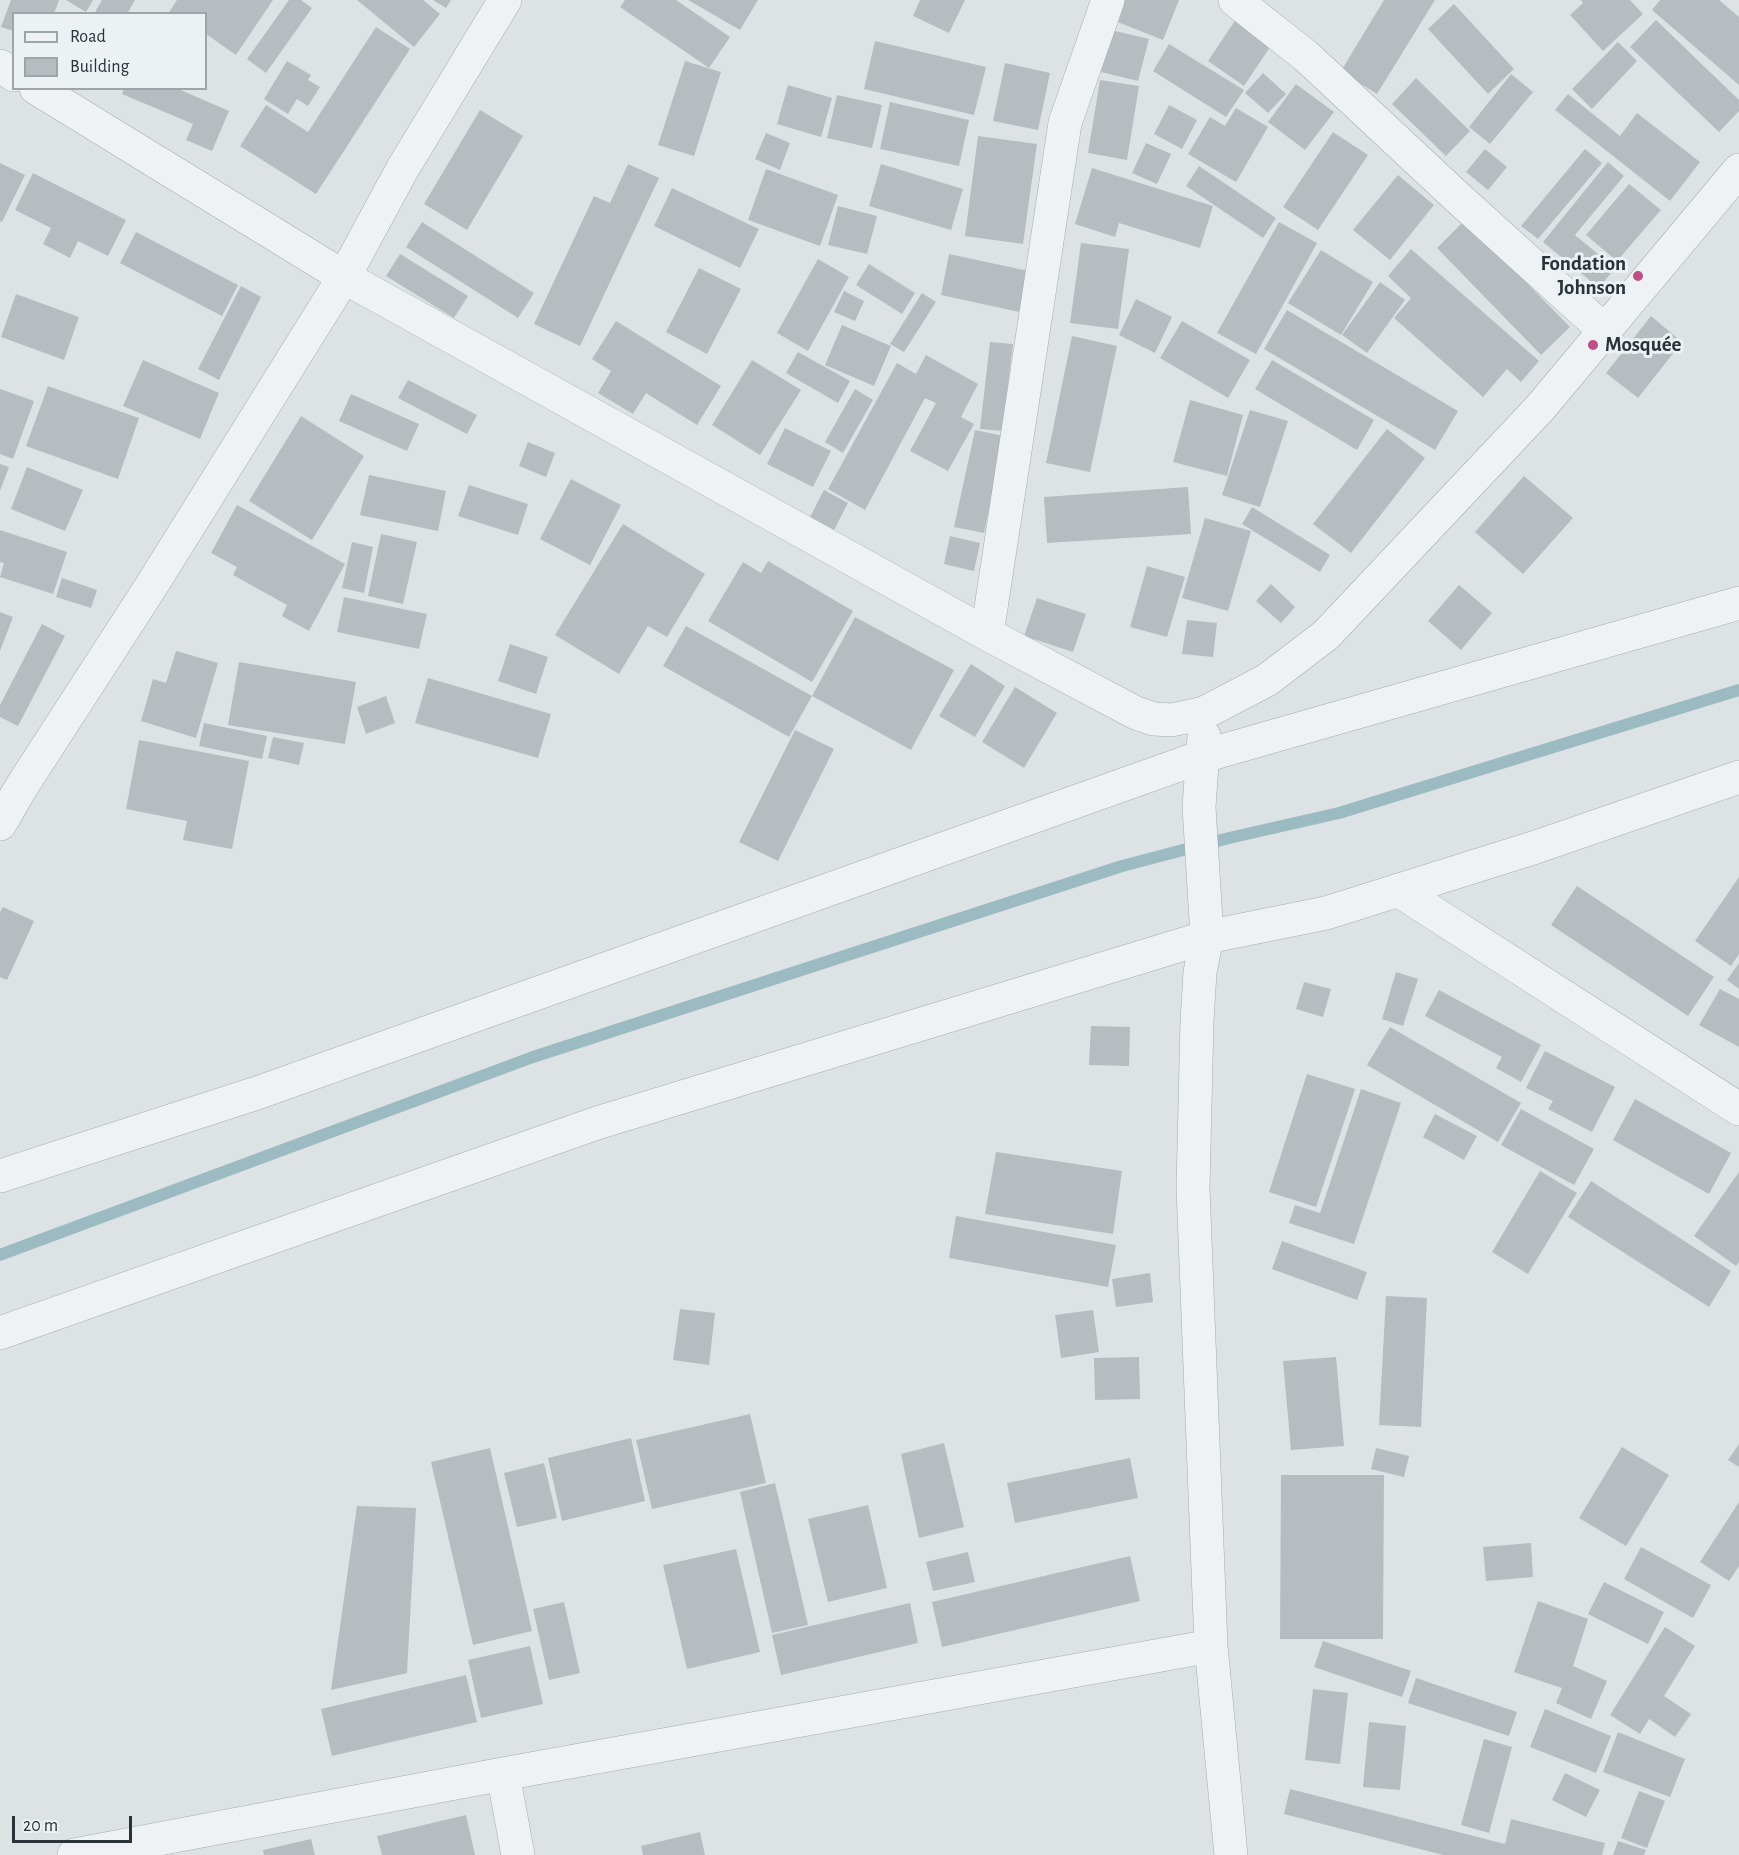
<!DOCTYPE html>
<html>
<head>
<meta charset="utf-8">
<style>
	body { margin:0 }
	#map { position:relative; width:1739px; height:1855px; overflow:hidden; background:#dde3e5; font-family:"Alegreya Sans",sans-serif }
	canvas { display:block }
	.legend { position:absolute; left:12px; top:12px; width:195px; height:78px; box-sizing:border-box; background:#ecf1f3; border:2px solid #9ea5a9; margin:0; padding:8px 10px; list-style:none; font-size:18px; color:#28343a }
	.legend li { display:flex; align-items:center; gap:12px; height:30px }
	.legend b { width:30px; border:2px solid #9ea5a9 }
	.scale { position:absolute; left:12px; top:1816px; width:120px; height:27px; box-sizing:border-box; border:3px solid #28343a; border-top:0; padding-left:8px; font-size:18px; line-height:21px; white-space:nowrap; color:#28343a; -webkit-text-stroke:4px #ecf1f3; paint-order:stroke }
</style>
</head>
<body>
<div id="map">
<canvas width="1739" height="1855"></canvas>
<ul class="legend">
<li><b style="height:8px;background:#eff2f4"></b>Road</li>
<li><b style="height:16px;background:#b5bdc1"></b>Building</li>
</ul>
<div class="scale">20 m</div>
</div>
<script>
const c = document.querySelector('canvas').getContext('2d');
c.lineJoin = 'round';
function poly(rows) {
  const path = new Path2D();
  for (const r of rows) {
    path.moveTo(r[0], r[1]);
    for (let i = 2; i < r.length; i += 2) path.lineTo(r[i], r[i + 1]);
  }
  return path;
}
function stroke(path, color, width, dash) {
  c.strokeStyle = color;
  c.lineWidth = width;
  c.lineCap = dash ? 'butt' : 'round';
  c.setLineDash(dash || []);
  c.stroke(path);
}
function fillPath(path, color) {
  c.fillStyle = color;
  c.fill(path, 'evenodd');
}
function drawText(font, color, halo, rows, align = 'center') {
  c.font = font + ' "Alegreya Sans",sans-serif';
  c.lineWidth = 6;
  c.setLineDash([]);
  c.textBaseline = 'middle';
  c.strokeStyle = halo;
  c.fillStyle = color;
  for (const [text, x, y, turn = 0] of rows) {
    c.save();
    c.translate(x, y);
    c.rotate((+turn || 0) * Math.PI / 180);
    c.textAlign = isNaN(turn) ? turn : align;
    if (halo) c.strokeText(text, 0, 0);
    c.fillText(text, 0, 0);
    c.restore();
  }
}
const stream = poly([
	[0,1255,533,1057,1122,866,1229,838,1339,813,1739,690]
]);
const building = poly([
	[11,0,59,0,54,14,14,14,14,31,1,27],
	[66,0,93,0,86,12],
	[102,0,135,0,127,14,94,14],
	[177,0,273,0,236,55,206,34,206,14,168,14],
	[289,0,301,0,312,8,266,73,247,59],
	[357,0,423,0,440,14,414,47],
	[433,0,451,0,446,8],
	[625,0,676,0,730,37,709,68,620,7],
	[688,0,758,0,740,30],
	[920,0,965,0,949,33,913,16],
	[1123,0,1179,0,1163,40,1115,21],
	[1384,0,1435,0,1377,94,1341,71],
	[1581,0,1630,0,1643,14,1603,51,1570,15,1583,3],
	[1660,0,1719,0,1739,17,1739,85,1652,10],
	[1454,4,1514,69,1488,94,1428,29],
	[1236,19,1272,44,1244,86,1208,61],
	[1656,20,1739,100,1739,111,1719,132,1630,47],
	[376,27,410,49,316,194,240,146,266,105,308,132],
	[1111,30,1149,39,1138,81,1101,72],
	[875,41,986,67,974,115,864,89],
	[1618,42,1637,61,1592,109,1572,89],
	[1169,44,1244,90,1226,117,1153,71],
	[287,61,311,75,308,80,320,87,308,106,297,99,288,114,264,99],
	[685,61,721,72,694,156,658,145],
	[1005,63,1050,73,1038,130,993,121],
	[1263,73,1286,94,1268,113,1245,93],
	[1511,74,1533,92,1490,144,1469,127],
	[1416,78,1470,131,1446,156,1392,104],
	[1100,80,1139,86,1127,160,1088,153],
	[1296,84,1334,112,1305,150,1268,122],
	[788,85,832,98,821,137,777,124],
	[124,88,176,88,229,111,212,151,186,140,193,124,122,94],
	[1568,94,1620,136,1637,113,1700,162,1670,201,1555,110],
	[837,95,882,105,872,148,827,138],
	[890,102,969,120,959,166,880,149],
	[1169,105,1197,120,1182,149,1154,134],
	[1236,108,1268,127,1236,182,1188,154,1210,117,1225,126],
	[480,110,523,136,467,230,424,204],
	[1333,132,1368,155,1318,230,1283,207],
	[766,133,790,143,780,170,755,159],
	[978,136,1037,144,1023,244,965,236],
	[1146,143,1171,154,1157,184,1132,173],
	[1485,149,1507,167,1488,190,1466,172],
	[1585,149,1602,163,1538,239,1521,226],
	[1608,162,1624,176,1575,235,1615,268,1599,288,1543,242],
	[0,163,25,175,2,222,0,221],
	[628,164,659,178,580,346,534,324,594,196,610,203],
	[881,164,963,189,951,230,869,206],
	[1199,166,1276,218,1263,238,1186,186],
	[1092,168,1213,206,1200,248,1119,223,1115,237,1075,224],
	[766,169,838,195,820,246,748,220],
	[33,173,126,220,108,256,78,241,70,258,43,244,51,228,15,210],
	[1398,175,1434,205,1390,260,1353,230],
	[1629,184,1661,210,1617,261,1586,235],
	[672,188,759,229,740,268,654,226],
	[838,206,877,216,867,254,828,245],
	[1465,220,1570,327,1541,355,1437,248],
	[422,222,534,293,518,318,406,247],
	[1279,222,1317,243,1256,354,1217,333],
	[136,232,238,285,222,316,120,263],
	[1081,243,1129,249,1118,329,1070,323],
	[1411,249,1539,361,1521,382,1507,369,1483,397,1394,318,1411,298,1388,276],
	[1321,250,1373,282,1341,335,1288,303],
	[400,254,468,296,454,318,386,276],
	[949,254,1033,272,1024,313,941,295],
	[818,259,849,277,808,351,777,333],
	[869,264,915,293,902,314,856,285],
	[699,268,741,289,707,354,666,332],
	[1380,282,1405,300,1367,353,1342,335],
	[241,286,261,297,219,380,198,369],
	[844,291,864,301,855,321,834,312],
	[922,293,936,302,904,352,890,344],
	[16,294,79,317,64,360,1,337],
	[1136,299,1172,317,1155,353,1119,335],
	[1287,310,1458,411,1435,450,1264,349],
	[1651,316,1682,342,1638,398,1606,373],
	[616,321,721,386,697,425,646,393,633,414,598,393,611,371,592,359],
	[1182,321,1250,360,1228,398,1160,358],
	[842,325,891,346,874,386,825,365],
	[1072,336,1117,346,1090,472,1046,463],
	[990,342,1013,344,1002,431,980,429],
	[798,352,850,381,838,403,786,373],
	[926,355,978,384,961,417,974,424,948,471,910,451,936,403,925,398,865,510,828,489,897,363,916,374],
	[143,360,219,393,200,439,123,406],
	[752,360,801,390,760,455,712,425],
	[1272,360,1374,420,1357,450,1255,389],
	[408,380,477,415,467,434,398,398],
	[48,386,139,418,118,479,26,446],
	[0,389,34,401,13,459,0,454],
	[855,389,873,400,843,453,825,442],
	[351,394,419,424,407,451,339,421],
	[1190,400,1243,415,1227,476,1173,462],
	[1250,410,1288,421,1260,507,1222,495],
	[301,416,364,456,312,540,249,501],
	[785,428,831,451,813,487,767,464],
	[1387,429,1425,458,1351,553,1313,524],
	[975,430,1004,436,984,533,954,527],
	[528,442,555,453,546,477,519,466],
	[0,464,9,467,0,491],
	[27,467,83,490,65,531,11,509],
	[369,475,446,491,438,531,360,515],
	[1524,476,1573,518,1523,574,1475,532],
	[571,479,621,505,590,565,540,539],
	[469,485,528,504,518,535,458,516],
	[1188,487,1191,534,1047,543,1044,497],
	[824,490,848,503,834,530,810,517],
	[237,505,345,564,309,631,282,616,287,605,233,575,237,567,211,553],
	[1252,507,1330,555,1320,572,1242,524],
	[1205,518,1251,531,1228,611,1182,598],
	[623,524,705,574,667,637,648,626,619,674,555,635],
	[0,530,67,552,53,594,0,577,4,563,0,562],
	[381,534,417,542,403,604,368,596],
	[950,536,980,543,974,571,944,564],
	[352,542,373,547,364,593,342,588],
	[768,561,853,611,812,682,708,621,743,562,761,573],
	[1147,566,1185,577,1167,637,1130,627],
	[62,578,97,590,91,608,56,597],
	[1271,584,1295,607,1281,623,1256,601],
	[1459,585,1492,613,1461,650,1428,621],
	[344,597,427,614,419,649,337,632],
	[1037,598,1086,614,1073,652,1024,636],
	[0,612,13,617,0,651],
	[855,617,954,670,911,750,812,696],
	[1187,620,1217,623,1213,657,1182,654],
	[42,624,65,636,18,726,0,717,0,705],
	[686,626,812,696,789,737,663,666],
	[510,644,548,657,536,694,498,681],
	[176,651,218,663,196,738,141,721,153,679,166,683],
	[239,662,356,682,345,744,228,725],
	[971,664,1005,686,975,737,939,716],
	[428,678,551,714,538,758,415,723],
	[1015,687,1057,713,1024,768,982,742],
	[386,696,395,723,366,734,357,707],
	[204,723,267,736,262,759,199,746],
	[795,730,834,749,778,861,739,842],
	[273,737,304,743,299,765,268,758],
	[139,740,249,761,232,849,183,840,187,821,126,809],
	[1739,877,1739,954,1731,966,1695,941],
	[1577,886,1714,977,1688,1016,1551,925],
	[3,907,34,921,7,980,0,977,0,912],
	[1739,963,1739,989,1727,980],
	[1396,972,1418,979,1403,1026,1382,1019],
	[1304,982,1331,989,1323,1017,1296,1009],
	[1720,989,1739,999,1739,1047,1699,1025],
	[1439,990,1541,1045,1521,1082,1496,1068,1502,1057,1425,1016],
	[1091,1026,1130,1027,1129,1066,1089,1065],
	[1390,1027,1521,1103,1498,1142,1367,1065],
	[1545,1051,1615,1087,1592,1132,1548,1109,1553,1101,1526,1088],
	[1307,1074,1355,1089,1316,1207,1269,1192],
	[1361,1089,1401,1103,1354,1244,1289,1223,1295,1205,1320,1213],
	[1635,1099,1731,1153,1709,1194,1613,1140],
	[1521,1109,1594,1149,1574,1185,1501,1145],
	[1435,1114,1477,1136,1464,1160,1423,1137],
	[996,1152,1122,1171,1113,1234,985,1214],
	[1540,1171,1577,1193,1528,1274,1492,1252],
	[1739,1172,1739,1262,1736,1266,1694,1236],
	[1591,1181,1731,1271,1709,1307,1568,1217],
	[956,1216,1116,1245,1108,1287,949,1258],
	[1282,1241,1367,1272,1357,1300,1272,1269],
	[1150,1273,1153,1302,1116,1307,1112,1279],
	[1386,1296,1427,1298,1421,1427,1379,1425],
	[680,1309,715,1313,709,1365,673,1360],
	[1093,1310,1099,1352,1061,1358,1055,1315],
	[1139,1357,1140,1399,1095,1400,1094,1358],
	[1336,1357,1344,1446,1291,1450,1283,1361],
	[750,1414,766,1483,652,1509,636,1440],
	[631,1438,645,1501,562,1521,548,1458],
	[944,1443,964,1527,919,1538,901,1454],
	[1739,1444,1739,1467,1728,1460],
	[1622,1447,1669,1475,1626,1546,1579,1518],
	[490,1448,532,1631,473,1645,431,1462],
	[1376,1448,1409,1456,1404,1477,1371,1469],
	[1130,1458,1138,1498,1015,1523,1007,1483],
	[544,1463,557,1518,517,1527,504,1473],
	[1281,1475,1384,1475,1383,1639,1280,1639],
	[775,1483,808,1625,772,1633,740,1492],
	[1739,1502,1739,1566,1729,1581,1700,1562],
	[868,1505,887,1588,828,1602,808,1519],
	[357,1506,416,1508,407,1673,331,1690],
	[1531,1543,1533,1577,1486,1581,1483,1547],
	[1641,1547,1711,1585,1693,1618,1624,1579],
	[736,1549,760,1652,687,1669,663,1565],
	[968,1552,975,1582,933,1591,926,1562],
	[1130,1556,1140,1601,942,1647,932,1602],
	[1604,1582,1664,1612,1648,1644,1588,1614],
	[1538,1601,1588,1619,1573,1666,1607,1681,1591,1719,1556,1703,1562,1688,1514,1672],
	[564,1602,580,1673,549,1680,533,1609],
	[910,1603,918,1643,781,1675,772,1635],
	[1665,1627,1695,1646,1664,1696,1691,1714,1675,1737,1649,1719,1640,1734,1610,1715],
	[1323,1641,1411,1671,1402,1697,1314,1667],
	[530,1646,543,1704,481,1718,468,1660],
	[466,1675,477,1722,332,1756,321,1709],
	[1416,1678,1517,1712,1509,1736,1408,1703],
	[1313,1689,1348,1693,1340,1764,1305,1760],
	[1545,1709,1611,1736,1596,1773,1530,1747],
	[1369,1722,1406,1726,1400,1790,1363,1787],
	[1618,1732,1685,1759,1670,1797,1603,1772],
	[1484,1739,1512,1747,1489,1833,1461,1825],
	[1565,1773,1600,1790,1586,1817,1552,1800],
	[1290,1789,1505,1844,1511,1819,1605,1843,1602,1855,1443,1855,1284,1814],
	[1639,1791,1665,1801,1647,1848,1621,1838],
	[466,1815,475,1855,382,1855,377,1836],
	[700,1832,705,1855,643,1855,641,1846],
	[311,1839,315,1855,264,1855,263,1850],
	[1618,1841,1646,1850,1644,1855,1613,1855]
]);
const minor = poly([
	[1235,0,1306,56,1456,196,1604,330],
	[0,66,14,75],
	[36,88,344,277,987,634,1136,713,1154,719,1172,720,1204,713,1267,680,1326,635,1540,408,1739,170],
	[987,634,1065,123,1108,0],
	[1204,736,1199,807,1207,937,1200,972,1197,1021,1193,1188,1211,1646,1231,1855],
	[0,824,22,786,150,588,344,277,403,168,505,0],
	[1398,890,1739,1109],
	[0,1176,257,1093,1204,756,1739,603],
	[0,1333,597,1123,1207,937,1326,913,1533,848,1739,777],
	[503,1774,518,1855],
	[74,1855,503,1774,1211,1646]
]);
const markers = [
	[1638,276,6,"#be4e83"],
	[1593,345,6,"#be4e83"]
];
const poiNames = [
	["Fondation",1626,264],
	["Johnson",1626,288],
	["Mosquée",1605,345,"left"]
];
stroke(stream, '#9bbac1', 12);
fillPath(building, '#b5bdc1');
stroke(minor, '#a3abae', 34);
stroke(minor, '#eff2f4', 33);
for (const [x, y, r, color] of markers) {
  const dot = new Path2D();
  dot.arc(x, y, r, 0, 2 * Math.PI);
  c.fillStyle = color;
  c.fill(dot);
  stroke(dot, '#ecf1f3', 2);
}
drawText('bold 21px', '#28343a', '#ecf1f3', poiNames, 'right');
</script>
</body>
</html>
